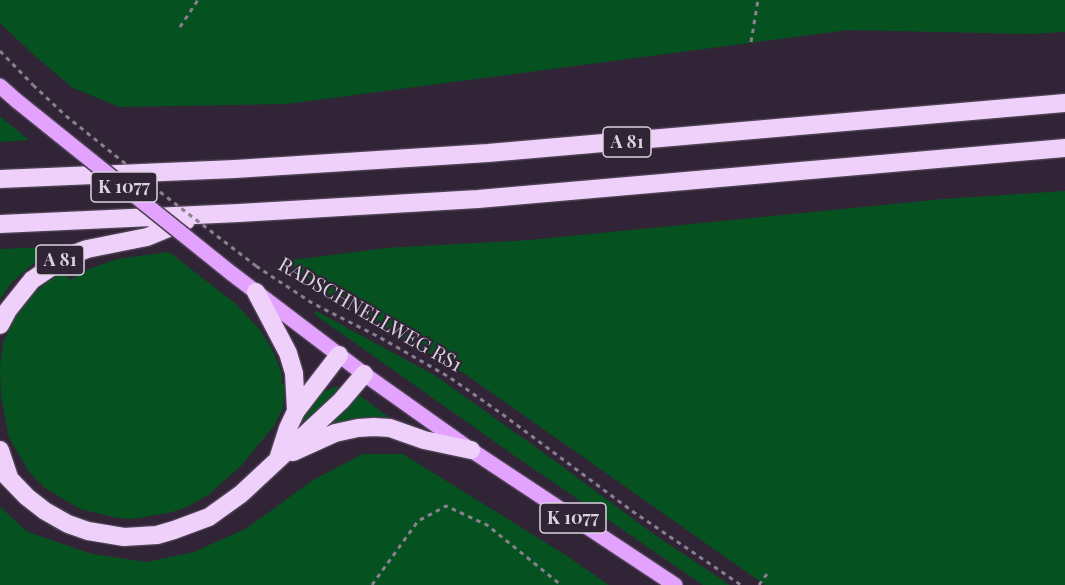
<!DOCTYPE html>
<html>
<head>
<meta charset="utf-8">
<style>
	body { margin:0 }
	canvas { display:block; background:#312437 }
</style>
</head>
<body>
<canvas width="1065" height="585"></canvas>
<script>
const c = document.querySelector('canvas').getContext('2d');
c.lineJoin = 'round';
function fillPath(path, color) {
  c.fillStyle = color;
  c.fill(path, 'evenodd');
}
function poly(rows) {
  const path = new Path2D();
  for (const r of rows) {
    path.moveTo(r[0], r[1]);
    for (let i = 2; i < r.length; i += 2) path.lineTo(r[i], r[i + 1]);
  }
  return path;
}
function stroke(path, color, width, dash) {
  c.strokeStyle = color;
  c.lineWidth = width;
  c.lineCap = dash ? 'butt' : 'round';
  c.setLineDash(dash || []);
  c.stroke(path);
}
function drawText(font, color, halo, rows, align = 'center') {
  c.font = font + ' "Playfair Display",serif';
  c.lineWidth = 4.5;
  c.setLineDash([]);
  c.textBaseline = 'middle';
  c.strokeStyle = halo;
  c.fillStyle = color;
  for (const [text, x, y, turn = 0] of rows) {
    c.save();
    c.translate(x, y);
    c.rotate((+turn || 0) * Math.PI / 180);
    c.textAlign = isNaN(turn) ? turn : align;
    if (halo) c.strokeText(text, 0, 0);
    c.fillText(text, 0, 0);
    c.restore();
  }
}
const green = poly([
	[0,0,1065,0,1065,32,1028,34,848,30,286,104,119,107,73,88,35,56,0,23],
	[0,116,2,118,29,140,0,142],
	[1065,191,1065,585,765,585,465,374,330,295,285,261,386,248,530,240,944,199],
	[66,246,33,264,12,282,0,300,0,249],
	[169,252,236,304,260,330,272,349,281,371,282,384,286,384,283,408,274,426,240,467,208,495,187,507,172,512,134,519,118,518,80,509,45,488,30,473,9,438,1,397,0,366,3,343,12,323,30,296,58,273,63,271,70,280,89,269,117,259],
	[316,311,436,376,555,461,652,533,730,585,703,585,512,454,314,314],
	[337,386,339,388,335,397,302,429,298,426,316,399,323,392],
	[359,395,394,421,328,428,328,423],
	[363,454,403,454,564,554,609,585,0,585,0,507,28,532,92,554,147,562,194,552,247,528,313,480]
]);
const path = poly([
	[180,27,198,0],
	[751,42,758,0],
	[0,51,33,85],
	[256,266,312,303,379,337,449,377,502,414,632,511,741,585],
	[372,585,418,521,446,506,487,525,561,585],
	[759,585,769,571]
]);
const primary = poly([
	[0,86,17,101],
	[231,273,364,374,471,450,675,585]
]);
const highway = poly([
	[0,179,235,169,488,153,1065,103],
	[0,224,239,213,478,199,1065,148],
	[256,292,288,353,294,373,296,411,288,428,278,459],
	[0,325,8,310,32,280,66,257,87,249,147,237,186,221],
	[296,411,339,355],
	[0,450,9,477],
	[293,452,335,433,358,428,374,427,390,428,424,440,471,450],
	[0,469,27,497,45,511,68,524,88,531,124,537,157,535,174,530,209,517,241,494,341,401,364,374]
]);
const pathBridge = poly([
	[33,85,66,116,127,165],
	[160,192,256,266]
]);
const primaryBridge = poly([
	[17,101,231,273]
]);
const shields = [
	[627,142,48],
	[124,187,66],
	[60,260,48],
	[573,518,66]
];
const shieldNames = [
	["A 81",627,142],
	["K 1077",124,187],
	["A 81",60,260],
	["K 1077",573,518]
];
const streetNames = [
	["RADSCHNELLWEG RS1",370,315,30]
];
fillPath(green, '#05511f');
stroke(primary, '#4c4052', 18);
stroke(highway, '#4c4052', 21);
stroke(path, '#8b808f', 3, [4.5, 4.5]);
stroke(primary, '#e2a2fd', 15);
stroke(highway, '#eed0fb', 18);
stroke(primaryBridge, '#4c4052', 18, []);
stroke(pathBridge, '#8b808f', 3, [4.5, 4.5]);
stroke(primaryBridge, '#e2a2fd', 15);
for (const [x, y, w] of shields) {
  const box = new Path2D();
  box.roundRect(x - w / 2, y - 15, w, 30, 4.5);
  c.fillStyle = '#312437';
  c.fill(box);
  stroke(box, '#dbd2de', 1.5);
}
drawText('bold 18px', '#dbd2de', null, shieldNames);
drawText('20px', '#dbd2de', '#312437', streetNames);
</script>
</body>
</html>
